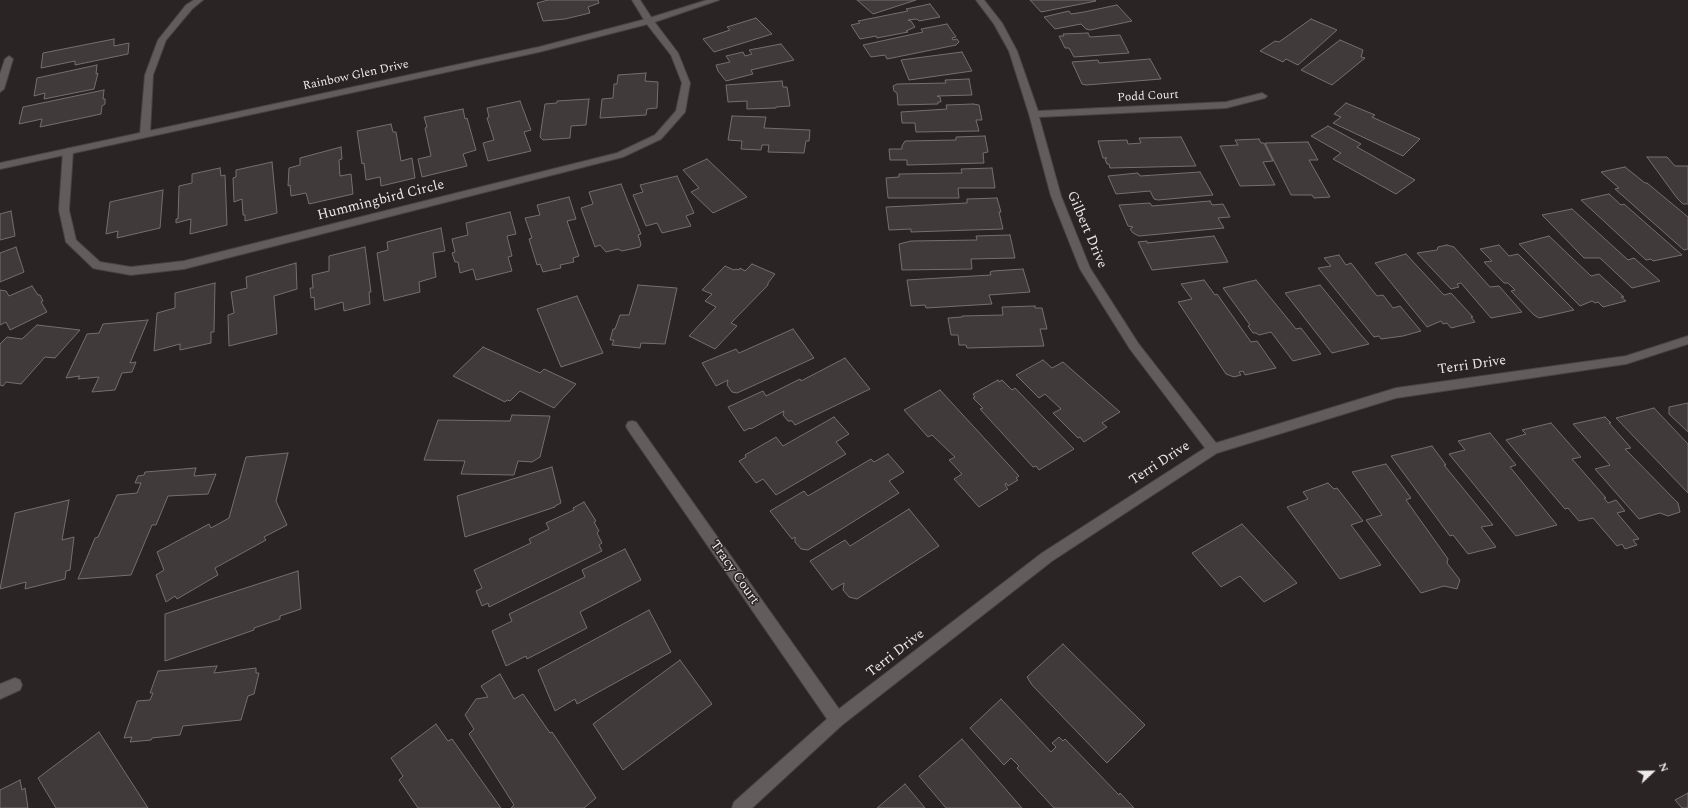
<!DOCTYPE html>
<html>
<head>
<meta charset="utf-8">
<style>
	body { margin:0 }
	#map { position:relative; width:1688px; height:808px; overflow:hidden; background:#2a2424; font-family:Spectral,serif }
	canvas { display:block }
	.north { position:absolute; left:1632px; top:752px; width:40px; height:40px; -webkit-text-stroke:3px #2a2424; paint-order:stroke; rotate:68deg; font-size:11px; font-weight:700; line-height:16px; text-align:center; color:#edeaea }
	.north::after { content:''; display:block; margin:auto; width:14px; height:18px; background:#edeaea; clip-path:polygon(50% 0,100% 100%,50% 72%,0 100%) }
</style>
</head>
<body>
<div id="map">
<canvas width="1688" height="808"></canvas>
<div class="north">N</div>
</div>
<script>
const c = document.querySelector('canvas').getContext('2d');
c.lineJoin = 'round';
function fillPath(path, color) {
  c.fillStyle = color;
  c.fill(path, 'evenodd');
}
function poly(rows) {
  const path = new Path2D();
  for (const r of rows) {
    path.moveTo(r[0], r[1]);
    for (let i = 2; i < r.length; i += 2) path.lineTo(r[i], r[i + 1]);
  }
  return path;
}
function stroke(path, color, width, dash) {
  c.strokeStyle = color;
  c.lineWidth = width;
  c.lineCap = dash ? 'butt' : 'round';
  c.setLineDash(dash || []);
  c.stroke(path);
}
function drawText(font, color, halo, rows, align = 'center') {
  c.font = font + ' Spectral,serif';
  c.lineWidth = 3;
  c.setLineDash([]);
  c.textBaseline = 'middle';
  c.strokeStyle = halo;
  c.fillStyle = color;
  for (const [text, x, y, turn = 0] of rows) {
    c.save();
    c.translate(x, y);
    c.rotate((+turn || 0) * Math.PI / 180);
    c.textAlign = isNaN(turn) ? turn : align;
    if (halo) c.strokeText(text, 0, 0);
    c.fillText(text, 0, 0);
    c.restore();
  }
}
const building = poly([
	[548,0,598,0,599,3,588,7,590,13,565,19,543,21,537,3,548,0],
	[857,0,916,0,873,14,857,0],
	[1030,0,1095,0,1096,1,1041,12,1030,0],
	[930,4,940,17,919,21,917,19,908,20,911,21,915,27,906,31,908,32,877,38,876,36,860,39,851,25,860,23,858,21,908,11,906,9,930,4],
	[1117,5,1132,21,1090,30,1086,29,1081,24,1055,29,1044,17,1069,11,1071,14,1084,12,1117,5],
	[756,18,772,34,714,52,703,39,730,30,727,27,756,18],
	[1311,19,1337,30,1298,65,1286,59,1283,62,1260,51,1275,41,1279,42,1311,19],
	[947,24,956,37,952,38,953,40,957,39,959,42,956,45,887,59,885,55,871,57,863,45,923,32,921,29,947,24],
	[1088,33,1090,37,1120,35,1129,53,1074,57,1069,48,1065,48,1059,36,1064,36,1063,34,1088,33],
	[114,39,114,46,129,43,128,54,75,65,75,61,41,68,43,53,114,39],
	[1340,40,1363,50,1361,57,1365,58,1332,85,1301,70,1340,40],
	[781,44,794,60,751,70,753,74,726,81,718,71,716,65,730,62,726,56,743,52,745,56,752,54,749,50,781,44],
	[962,52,972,71,909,80,901,60,962,52],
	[1150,59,1161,79,1086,85,1082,84,1072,62,1098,60,1099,63,1150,59],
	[97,65,96,74,98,73,94,89,44,99,45,93,34,96,37,78,97,65],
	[646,73,645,81,658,82,657,108,647,109,646,115,600,118,602,99,613,98,614,84,617,84,618,75,646,73],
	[969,79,972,95,937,96,940,97,941,102,938,102,938,104,898,105,897,93,894,91,893,86,897,84,946,83,945,80,969,79],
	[782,81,783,87,787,87,790,106,776,107,776,108,747,109,747,101,728,102,726,85,782,81],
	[104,90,103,99,105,99,105,104,102,106,101,114,40,127,42,119,19,124,23,107,104,90],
	[589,99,586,125,571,126,570,138,543,140,540,137,545,104,557,103,557,101,589,99],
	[520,101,531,130,524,132,531,151,488,161,483,143,494,140,487,118,489,117,487,108,520,101],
	[1346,103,1375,115,1372,117,1420,139,1403,156,1333,123,1341,117,1334,114,1346,103],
	[973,104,979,105,982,120,976,120,979,131,916,132,915,123,902,123,901,112,947,109,946,105,973,104],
	[463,109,465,119,467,118,476,150,463,154,467,166,422,177,418,159,431,156,425,128,427,127,424,117,463,109],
	[732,116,766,117,764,128,810,130,809,141,806,141,804,153,768,152,769,145,762,145,761,150,741,149,742,141,728,140,732,116],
	[391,124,393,132,396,132,401,161,412,158,415,178,381,186,380,177,366,180,364,163,362,164,357,131,391,124],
	[1328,126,1361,144,1357,147,1415,180,1396,194,1333,159,1341,153,1311,136,1328,126],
	[985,136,988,152,983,153,984,163,907,165,907,160,890,160,889,149,902,149,902,146,905,141,956,140,956,137,985,136],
	[1181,137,1196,166,1110,168,1109,164,1107,164,1105,159,1107,158,1103,158,1098,141,1127,140,1128,144,1141,143,1139,138,1181,137],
	[1259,139,1261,143,1264,143,1273,161,1263,162,1275,185,1240,186,1220,146,1238,145,1235,140,1259,139],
	[1308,142,1318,160,1309,160,1330,197,1314,198,1312,195,1291,195,1265,143,1308,142],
	[341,147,342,159,339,160,340,176,351,174,353,194,309,204,306,193,291,196,290,185,288,186,289,168,300,165,300,158,341,147],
	[1647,157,1667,157,1675,166,1688,166,1688,204,1683,204,1677,198,1647,157],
	[707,159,747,197,713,213,691,192,699,188,683,170,707,159],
	[272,162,277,213,245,221,245,215,243,215,242,199,234,202,233,178,236,177,236,170,272,162],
	[1625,167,1645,183,1647,183,1688,217,1688,249,1684,250,1615,189,1619,188,1601,172,1625,167],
	[220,168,221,176,225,175,227,225,190,234,191,219,176,223,176,219,178,219,179,186,192,183,192,174,220,168],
	[992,168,995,188,958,188,959,198,888,198,886,178,899,177,899,174,962,173,961,169,992,168],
	[1200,172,1213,195,1158,200,1154,199,1150,191,1116,194,1108,176,1138,173,1140,176,1200,172],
	[677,176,694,213,686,216,691,226,662,233,657,223,646,226,633,195,643,192,640,185,677,176],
	[621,184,641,234,638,235,641,244,640,247,622,251,618,249,606,252,600,245,595,247,581,208,593,204,589,192,621,184],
	[163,190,160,228,117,238,118,231,106,234,110,202,163,190],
	[1609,194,1621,205,1624,204,1682,255,1653,261,1651,259,1646,260,1581,200,1609,194],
	[569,197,576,219,567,221,579,256,573,258,574,262,560,265,561,268,543,272,540,264,537,265,529,239,532,238,525,218,540,215,537,205,569,197],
	[997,198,1001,212,999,212,1003,229,911,232,911,229,889,230,886,207,967,203,967,199,997,198],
	[1210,201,1212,205,1223,204,1230,217,1218,218,1224,228,1139,236,1133,233,1130,229,1133,227,1128,226,1119,205,1150,203,1152,206,1210,201],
	[1572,209,1628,260,1634,258,1660,281,1632,288,1600,258,1584,258,1542,215,1572,209],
	[11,211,15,236,0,240,0,214,11,211],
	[510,212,516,234,507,236,512,256,508,257,512,271,476,280,473,269,460,273,458,262,455,262,452,253,455,252,452,239,468,235,466,223,510,212],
	[441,228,445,251,433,253,436,277,419,282,420,292,384,301,377,253,388,250,387,242,441,228],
	[1010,235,1015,258,971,259,972,269,902,270,899,244,911,241,977,240,976,236,1010,235],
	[1214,236,1228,262,1152,270,1138,242,1147,241,1147,243,1214,236],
	[1549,236,1591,276,1599,274,1624,297,1621,297,1626,301,1603,307,1598,302,1595,303,1592,301,1580,306,1519,244,1549,236],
	[1447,245,1454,247,1490,287,1499,286,1522,312,1491,318,1461,283,1457,284,1459,287,1451,289,1417,253,1437,250,1438,247,1447,245],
	[1499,245,1509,256,1518,254,1574,310,1539,318,1534,315,1511,291,1515,290,1508,283,1504,283,1484,262,1492,261,1480,249,1499,245],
	[16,247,24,272,0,282,0,253,16,247],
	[365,247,371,292,369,292,370,304,344,311,343,302,315,310,314,297,311,298,310,288,313,288,312,275,329,271,329,256,365,247],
	[1406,254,1444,295,1451,293,1473,317,1471,317,1475,322,1451,328,1447,323,1443,324,1441,321,1427,327,1375,263,1406,254],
	[1339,255,1346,265,1351,263,1377,296,1383,295,1393,308,1400,306,1421,331,1403,336,1381,339,1379,336,1374,337,1318,268,1331,266,1324,258,1339,255],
	[296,263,297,289,274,296,277,334,229,346,228,315,234,313,231,292,247,288,246,277,296,263],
	[752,264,775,274,768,283,768,285,731,323,737,326,715,349,689,336,716,307,705,301,712,294,702,290,725,266,734,270,736,269,739,270,740,268,745,271,752,264],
	[1023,269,1030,292,989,295,992,304,926,308,925,305,911,306,907,280,991,275,990,272,993,271,1023,269],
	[1204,280,1215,295,1217,294,1251,342,1257,341,1276,368,1245,375,1243,371,1239,372,1241,375,1234,377,1226,374,1178,302,1192,299,1181,284,1204,280],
	[1256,280,1296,329,1301,328,1321,354,1293,361,1271,332,1259,335,1256,333,1253,333,1248,326,1250,325,1223,288,1256,280],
	[215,283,214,332,211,332,211,343,180,350,180,344,154,351,157,313,175,308,175,293,215,283],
	[638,285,677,288,665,344,641,343,640,348,612,345,614,340,610,340,613,329,615,329,620,315,629,315,638,285],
	[1320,285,1361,335,1369,344,1332,353,1285,293,1320,285],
	[32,286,38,295,40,295,43,301,41,302,47,312,10,330,6,322,0,325,0,290,6,291,9,296,32,286],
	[577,296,603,353,561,367,537,309,577,296],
	[1035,306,1035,308,1042,308,1047,329,1040,329,1044,346,967,348,966,345,959,345,958,335,951,335,948,318,962,317,962,316,1003,315,1002,307,1035,306],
	[148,320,130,363,136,362,132,372,122,373,115,390,92,392,99,377,78,379,80,376,66,378,87,334,99,333,103,324,148,320],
	[37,325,80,330,55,358,45,357,21,384,6,382,3,386,0,385,0,344,7,337,22,339,37,325],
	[793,329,814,358,737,393,732,392,727,385,728,380,716,386,702,363,736,349,739,353,793,329],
	[483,347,540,373,544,369,576,384,554,408,520,391,510,401,507,400,505,402,453,376,483,347],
	[845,358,870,389,795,425,792,421,788,421,783,415,784,411,751,429,750,428,744,431,728,407,763,391,766,396,800,379,801,381,845,358],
	[1043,360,1052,368,1063,362,1120,412,1102,423,1107,427,1084,442,1080,437,1078,438,1053,413,1061,409,1045,394,1039,398,1016,375,1043,360],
	[998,380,999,382,1002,380,1012,390,1015,388,1074,449,1039,470,1036,466,1033,467,980,409,983,408,973,398,975,397,973,394,998,380],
	[940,390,1019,476,1016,478,1018,480,1008,486,1006,483,1005,485,1008,489,979,507,954,479,962,474,949,460,955,457,932,435,928,437,904,410,940,390],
	[1688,403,1688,432,1669,414,1669,407,1688,403],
	[1654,408,1688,444,1688,493,1616,418,1654,408],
	[512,415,550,416,540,457,532,462,518,461,514,475,461,474,465,461,424,460,438,420,510,421,512,415],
	[834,417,849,434,836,442,846,454,776,495,763,479,756,483,739,461,746,457,745,455,776,437,783,446,834,417],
	[1605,417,1611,423,1609,423,1631,448,1625,449,1678,503,1680,512,1668,516,1660,513,1639,519,1595,469,1610,465,1573,424,1605,417],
	[1551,423,1581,457,1572,459,1606,498,1604,498,1608,503,1616,500,1625,511,1617,513,1639,539,1633,540,1637,545,1625,549,1622,544,1617,546,1593,518,1579,521,1568,508,1565,509,1506,440,1526,434,1522,430,1551,423],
	[1490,433,1516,465,1510,467,1557,525,1516,536,1449,454,1465,450,1458,441,1490,433],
	[1432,446,1446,465,1444,465,1493,525,1481,527,1496,547,1468,554,1453,535,1450,536,1391,456,1432,446],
	[288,453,276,501,287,525,264,537,266,540,215,568,218,575,177,599,175,596,166,602,156,575,164,570,157,552,209,524,211,528,229,518,246,457,288,453],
	[888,454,904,472,889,481,899,493,808,550,801,549,795,542,795,537,792,539,770,511,804,491,808,496,871,459,874,462,888,454],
	[1386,464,1411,498,1406,500,1448,559,1447,563,1460,580,1457,589,1444,586,1421,593,1366,520,1382,515,1352,472,1386,464],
	[552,467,561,503,555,506,555,507,465,537,457,496,552,467],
	[196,468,194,476,216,474,208,494,168,496,156,525,152,525,131,575,78,579,95,538,98,537,117,495,137,493,141,483,135,483,138,476,144,475,145,472,196,468],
	[1328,483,1334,489,1337,488,1363,521,1351,525,1381,565,1340,579,1287,507,1308,499,1303,492,1328,483],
	[69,500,62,540,74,537,70,570,66,571,65,579,25,589,26,582,0,589,15,513,69,500],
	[584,502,596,521,594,522,599,531,597,533,602,543,599,545,602,551,489,607,488,603,482,606,476,591,482,588,474,570,531,543,529,539,549,529,546,523,574,510,573,508,584,502],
	[909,509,939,546,857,599,849,597,843,590,844,583,832,590,810,561,845,540,850,546,909,509],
	[1242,524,1297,583,1264,602,1240,576,1221,587,1192,553,1242,524],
	[625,549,641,580,580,612,587,628,527,659,526,656,506,666,492,631,512,621,509,614,585,577,582,570,625,549],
	[298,571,301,609,280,616,280,619,254,628,254,630,165,661,165,614,298,571],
	[649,610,671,652,577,704,575,699,555,711,538,670,649,610],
	[1063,644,1145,725,1107,763,1032,685,1027,677,1063,644],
	[680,660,712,704,623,770,593,724,680,660],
	[217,666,214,673,256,668,256,673,259,673,254,694,248,696,241,720,183,726,180,735,152,738,151,740,130,742,132,737,124,738,137,701,150,700,153,693,150,693,158,671,217,666],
	[500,674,514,699,523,694,550,733,552,732,596,798,584,808,511,808,514,805,469,734,474,729,465,715,476,699,488,697,481,686,500,674],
	[1001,699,1051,752,1056,747,1052,743,1059,737,1063,741,1065,739,1119,795,1120,793,1134,808,1054,808,1017,768,1019,766,1011,758,1004,765,970,728,1001,699],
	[436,724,448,741,452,739,501,808,418,808,399,780,403,776,391,758,436,724],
	[99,732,148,808,56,808,38,778,99,732],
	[962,739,1022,808,946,808,919,776,962,739],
	[20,780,22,790,25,788,28,808,0,808,0,790,20,780],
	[905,784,925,808,877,808,905,784],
	[1688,793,1688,808,1682,808,1675,800,1688,793]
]);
const street = poly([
	[194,0,203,0,192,9,166,40,153,75,150,134,148,136,142,136,140,134,145,75,158,40,186,5,194,0],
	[632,0,640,0,653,20,678,53,690,83,685,112,661,139,623,157,184,269,131,275,97,269,93,268,66,242,59,210,63,151,68,148,73,151,69,210,76,240,100,262,131,267,184,261,617,153,655,135,676,111,682,83,671,55,646,23,632,0],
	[976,0,984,0,1002,23,1017,51,1038,111,1226,102,1262,93,1267,96,1265,98,1226,108,1039,117,1061,196,1090,268,1138,343,1216,443,1396,388,1626,356,1688,336,1688,344,1626,364,1396,398,1217,453,1052,561,842,725,752,808,732,808,734,802,827,719,628,430,626,426,628,422,632,421,636,422,839,709,1042,553,1205,448,1130,349,1080,269,1051,196,1029,114,1009,51,994,24,976,0],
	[9,56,13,59,4,89,0,92,0,74,5,59,9,56],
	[15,678,20,680,22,685,20,690,0,699,0,684,15,678]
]);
const secondary = poly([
	[707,0,719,0,652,23,539,52,0,169,0,163,539,47,646,19,707,0]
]);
const farStreetnames = [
	["Rainbow Glen Drive",356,76,-12],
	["Podd Court",1148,97,-3]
];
const streetNames = [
	["Hummingbird Circle",381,201,-14],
	["Gilbert Drive",1086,230,67],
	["Terri Drive",1472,366,-8],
	["Terri Drive",1160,464,-33],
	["Tracy Court",734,573,55],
	["Terri Drive",896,654,-38]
];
fillPath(building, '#403a3a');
stroke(building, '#756f6f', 1);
stroke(street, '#474343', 2);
stroke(secondary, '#474343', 2);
fillPath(street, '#625c5c');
fillPath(secondary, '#625c5c');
drawText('12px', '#edeaea', '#2a2424', farStreetnames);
drawText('14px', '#edeaea', '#2a2424', streetNames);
</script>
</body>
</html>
